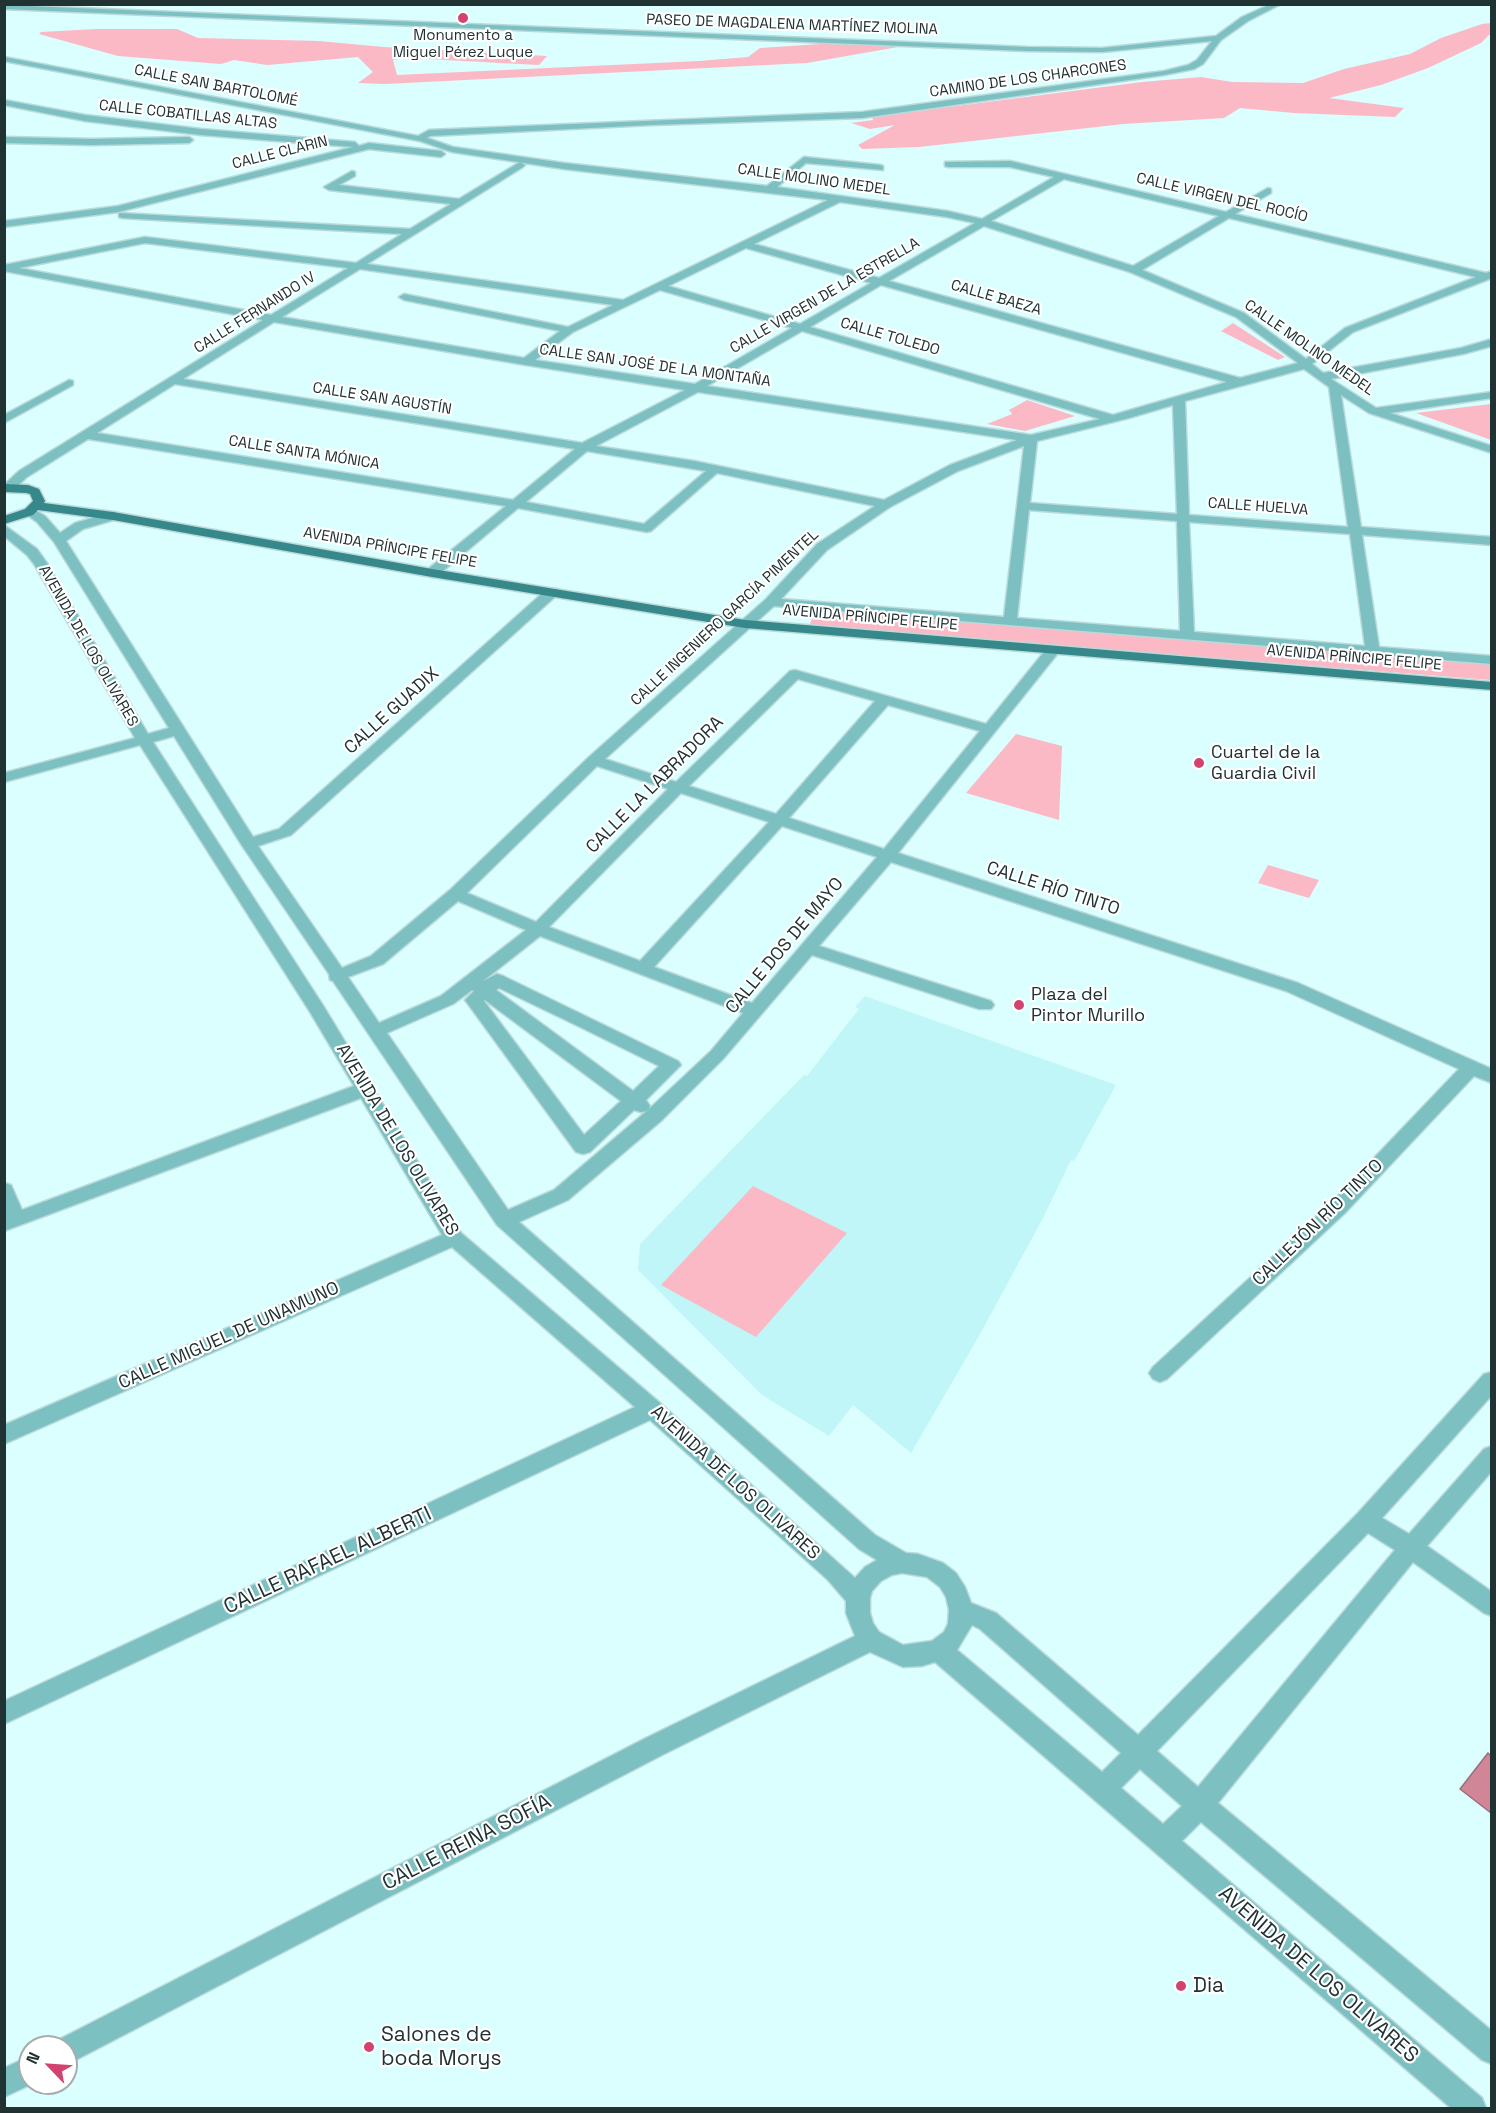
<!DOCTYPE html>
<html>
<head>
<meta charset="utf-8">
<style>
	body { margin:0 }
	#map { position:relative; width:1496px; height:2113px; overflow:hidden; background:#dbfeff; font-family:"Space Grotesk",sans-serif }
	canvas { display:block }
	.frame { position:absolute; inset:0; border:6px solid #213233; pointer-events:none }
	.north { position:absolute; left:18px; top:2035px; width:60px; height:60px; box-sizing:border-box; background:#fff; border:2px solid #a6adad; border-radius:50%; rotate:295deg; font-size:16px; font-weight:700; line-height:24px; text-align:center; color:#213233 }
	.north::after { content:''; display:block; margin:auto; width:21px; height:27px; background:#d2446f; clip-path:polygon(50% 0,100% 100%,50% 72%,0 100%) }
</style>
</head>
<body>
<div id="map">
<canvas width="1496" height="2113"></canvas>
<div class="frame"></div>
<div class="north">N</div>
</div>
<script>
const c = document.querySelector('canvas').getContext('2d');
c.lineJoin = 'round';
function fillPath(path, color) {
  c.fillStyle = color;
  c.fill(path, 'evenodd');
}
function poly(rows) {
  const path = new Path2D();
  for (const r of rows) {
    path.moveTo(r[0], r[1]);
    for (let i = 2; i < r.length; i += 2) path.lineTo(r[i], r[i + 1]);
  }
  return path;
}
function stroke(path, color, width, dash) {
  c.strokeStyle = color;
  c.lineWidth = width;
  c.lineCap = dash ? 'butt' : 'round';
  c.setLineDash(dash || []);
  c.stroke(path);
}
function drawText(font, color, halo, rows, align = 'center') {
  c.font = font + ' "Space Grotesk",sans-serif';
  c.lineWidth = 4.5;
  c.setLineDash([]);
  c.textBaseline = 'middle';
  c.strokeStyle = halo;
  c.fillStyle = color;
  for (const [text, x, y, turn = 0] of rows) {
    c.save();
    c.translate(x, y);
    c.rotate((+turn || 0) * Math.PI / 180);
    c.textAlign = isNaN(turn) ? turn : align;
    if (halo) c.strokeText(text, 0, 0);
    c.fillText(text, 0, 0);
    c.restore();
  }
}
const built = poly([
	[865,996,1116,1085,1074,1161,1071,1160,1043,1218,979,1336,911,1453,853,1405,829,1436,762,1395,638,1270,640,1244,804,1075,807,1076,859,1009,855,1007]
]);
const green = poly([
	[1491,23,1491,33,1481,43,1428,68,1381,85,1329,98,1404,108,1395,117,1294,113,1240,108,1224,118,1123,124,919,147,862,149,858,145,895,125,870,129,851,123,873,120,872,117,1142,82,1201,77,1232,82,1303,83,1344,69,1410,54,1441,38,1482,24],
	[96,29,177,29,198,38,319,41,384,47,547,56,539,65,407,58,393,60,397,75,699,61,748,57,760,48,836,43,915,44,807,63,385,84,358,83,373,72,358,57,267,65,234,60,221,64,118,56,39,34,41,32],
	[1233,323,1285,357,1278,360,1221,331],
	[1027,400,1075,416,1025,431,987,424,1012,414,1009,410],
	[1491,404,1491,440,1416,413],
	[816,609,1491,661,1491,680,809,626],
	[1016,734,1062,746,1059,820,966,793],
	[1268,865,1319,880,1309,898,1258,883],
	[753,1186,847,1233,756,1337,661,1285]
]);
const water = poly([
	[1488,1753,1491,1756,1491,1813,1460,1789,1488,1753]
]);
const minor = poly([
	[1271,4,1281,4,1248,21,1221,40,1203,64,1194,69,1164,75,862,118,651,125,430,136,427,138,453,147,564,163,767,186,804,157,880,165,883,166,883,170,806,163,777,187,947,211,982,219,1054,177,1010,167,948,167,945,166,945,162,1010,161,1226,212,1268,188,1271,189,1271,193,1235,214,1486,273,1492,271,1492,278,1353,332,1312,364,1323,373,1461,348,1492,339,1492,346,1463,354,1331,379,1376,408,1492,392,1492,398,1390,413,1492,446,1492,453,1369,413,1341,395,1361,527,1492,537,1492,545,1362,535,1379,647,1492,656,1492,664,774,606,605,759,676,782,790,671,795,670,986,724,1048,647,1058,647,1060,650,1058,653,898,853,1298,983,1492,1069,1492,1083,1474,1076,1345,1213,1167,1379,1160,1382,1153,1379,1149,1373,1153,1367,1331,1203,1459,1069,1286,991,891,862,819,946,991,1001,994,1005,991,1009,979,1009,812,955,723,1059,662,1120,568,1200,519,1222,875,1535,906,1553,918,1554,943,1563,956,1573,965,1587,971,1603,996,1613,1138,1735,1358,1513,1484,1374,1492,1372,1492,1395,1382,1518,1409,1534,1484,1449,1492,1446,1492,1471,1427,1546,1492,1592,1492,1616,1484,1613,1413,1562,1218,1803,1492,2031,1492,2064,1482,2060,1201,1822,1182,1841,1482,2098,1486,2108,1451,2108,935,1662,922,1666,903,1667,870,1652,664,1754,66,2065,66,2047,54,2047,56,2041,646,1738,855,1636,846,1613,846,1601,828,1580,650,1420,4,1724,4,1701,635,1407,452,1247,4,1444,4,1425,442,1235,361,1098,4,1231,4,1183,11,1185,22,1210,354,1086,310,1012,140,745,4,782,4,773,135,738,34,564,27,555,4,536,4,525,37,549,47,563,148,734,169,728,54,542,37,522,23,512,29,508,33,509,45,516,60,533,75,523,113,512,117,513,119,516,117,519,83,529,66,541,253,837,279,829,547,589,557,589,559,592,557,595,291,835,258,846,342,968,371,956,450,890,589,757,766,599,817,544,875,506,717,473,651,531,647,532,518,508,437,576,432,577,425,573,427,570,506,506,88,439,27,477,12,491,4,491,4,485,19,471,263,320,4,271,4,265,145,237,356,263,402,234,122,218,119,217,119,213,410,229,451,204,329,190,324,187,352,171,355,172,355,176,339,185,459,199,520,162,525,165,523,167,367,264,623,300,828,200,564,169,452,152,420,141,4,61,4,57,418,136,429,130,862,112,1164,71,1188,65,1197,60,1212,41,1102,52,1027,51,4,9,4,5,1027,47,1102,48,1216,36,1242,17,1271,4],
	[1064,179,1219,216,1133,266,991,221,1064,179],
	[840,202,947,217,975,223,879,278,754,244,840,202],
	[1229,218,1476,277,1345,328,1306,359,1244,313,1142,270,1229,218],
	[984,226,1130,272,1236,317,1298,363,1240,378,889,281,984,226],
	[145,243,348,268,271,315,19,268,145,243],
	[746,248,871,283,800,324,668,286,746,248],
	[360,269,613,305,568,327,404,294,399,297,404,300,560,331,524,358,282,317,360,269],
	[881,285,1227,382,1113,415,810,327,881,285],
	[660,290,792,328,695,384,535,360,573,332,660,290],
	[274,322,526,365,685,390,582,443,183,379,274,322],
	[802,331,1100,419,1031,435,707,386,802,331],
	[1304,369,1329,387,1348,527,1189,515,1185,401,1304,369],
	[175,384,575,449,513,500,97,433,175,384],
	[698,392,1017,440,950,465,884,500,694,461,596,446,698,392],
	[1173,405,1177,514,1030,503,1037,441,1129,418,1173,405],
	[1024,446,1004,617,781,599,827,550,890,507,958,471,1024,446],
	[587,451,694,469,706,471,644,524,526,502,587,451],
	[1029,510,1177,521,1180,631,1017,618,1029,510],
	[1189,522,1350,534,1365,646,1194,632,1189,522],
	[798,679,875,701,776,814,689,786,798,679],
	[888,705,980,731,884,849,789,818,888,705],
	[174,736,241,844,329,974,330,980,333,981,497,1225,859,1549,877,1560,865,1567,855,1578,660,1403,461,1233,324,1007,153,742,174,736],
	[597,766,668,789,536,922,467,893,597,766],
	[681,793,769,822,640,961,549,927,681,793],
	[782,826,877,857,752,1003,654,967,782,826],
	[458,901,526,930,441,996,379,1023,348,977,383,964,458,901],
	[540,936,743,1013,711,1051,648,1110,554,1190,508,1210,387,1033,453,1004,472,990,474,991,465,1000,468,1004,576,1152,583,1154,590,1152,634,1110,641,1112,648,1111,650,1106,646,1100,681,1065,678,1061,503,976,497,974,483,981,540,936],
	[499,988,578,1026,659,1066,633,1091,496,990,499,988],
	[485,1000,621,1101,584,1135,484,1001,485,1000],
	[1368,1533,1395,1550,1198,1787,1157,1751,1368,1533],
	[902,1573,927,1577,940,1587,946,1597,949,1610,948,1624,944,1632,932,1641,903,1645,879,1632,873,1623,870,1613,870,1598,872,1591,881,1581,892,1575,902,1573],
	[972,1625,980,1629,1121,1753,1102,1772,957,1650,972,1625],
	[1140,1769,1182,1806,1163,1824,1121,1788,1140,1769],
	[4,100,85,115,201,129,355,142,359,146,369,143,441,151,445,154,441,157,369,149,118,212,4,227,4,221,118,206,353,147,201,135,85,121,4,105,4,100],
	[4,137,92,139,189,137,193,140,189,143,92,145,4,143,4,137],
	[69,380,73,381,73,385,4,423,4,415,69,380],
	[30,2056,30,2083,34,2083,4,2097,4,2068,30,2056]
]);
const major = poly([
	[4,484,28,485,39,489,45,501,44,503,113,512,432,569,745,620,1492,682,1492,690,745,628,432,577,113,520,38,510,33,515,4,524,4,516,25,509,33,501,30,494,26,493,4,492,4,484]
]);
const markers = [
	[463,18,6,"#d2446f"],
	[1199,763,6,"#d2446f"],
	[1019,1005,6,"#d2446f"],
	[1181,1986,6,"#d2446f"],
	[369,2047,6,"#d2446f"]
];
const farStreetnames = [
	["PASEO DE MAGDALENA MARTÍNEZ MOLINA",792,25,2],
	["CAMINO DE LOS CHARCONES",1028,79,-8],
	["CALLE SAN BARTOLOMÉ",216,86,11],
	["CALLE COBATILLAS ALTAS",188,115,6],
	["CALLE CLARIN",280,153,-14],
	["CALLE MOLINO MEDEL",814,180,8],
	["CALLE VIRGEN DEL ROCÍO",1222,198,13],
	["CALLE VIRGEN DE LA ESTRELLA",825,296,-30],
	["CALLE BAEZA",996,298,16],
	["CALLE FERNANDO IV",255,313,-32],
	["CALLE TOLEDO",890,337,16],
	["CALLE MOLINO MEDEL",1309,348,35],
	["CALLE SAN JOSÉ DE LA MONTAÑA",655,366,8],
	["CALLE SAN AGUSTÍN",382,399,9],
	["CALLE SANTA MÓNICA",304,453,9],
	["CALLE HUELVA",1258,507,4],
	["AVENIDA PRÍNCIPE FELIPE",390,548,10],
	["CALLE INGENIERO GARCÍA PIMENTEL",725,618,-43],
	["AVENIDA PRÍNCIPE FELIPE",870,618,5],
	["AVENIDA DE LOS OLIVARES",88,646,60],
	["AVENIDA PRÍNCIPE FELIPE",1354,658,5]
];
const farPoinames = [
	["Monumento a",463,36],
	["Miguel Pérez Luque",463,53]
];
const streetNames = [
	["CALLE GUADIX",392,711,-42],
	["CALLE LA LABRADORA",655,785,-45],
	["CALLE RÍO TINTO",1053,889,18],
	["CALLE DOS DE MAYO",785,946,-50],
	["AVENIDA DE LOS OLIVARES",397,1140,59],
	["CALLEJÓN RÍO TINTO",1318,1223,-44],
	["CALLE MIGUEL DE UNAMUNO",229,1336,-24],
	["AVENIDA DE LOS OLIVARES",735,1483,42]
];
const poiNames = [
	["Cuartel de la",1211,753],
	["Guardia Civil",1211,774],
	["Plaza del",1031,995],
	["Pintor Murillo",1031,1016]
];
const nearStreetnames = [
	["CALLE RAFAEL ALBERTI",328,1561,-25],
	["CALLE REINA SOFÍA",467,1843,-27],
	["AVENIDA DE LOS OLIVARES",1318,1975,41]
];
const nearPoinames = [
	["Dia",1193,1986],
	["Salones de",381,2035],
	["boda Morys",381,2059]
];
fillPath(built, '#c0f6f7');
fillPath(green, '#fbb9c6');
fillPath(water, '#d08696');
stroke(water, '#9c6d78', 1.5);
stroke(minor, '#bad9da', 3);
stroke(major, '#bad9da', 3);
fillPath(minor, '#7cc0c2');
fillPath(major, '#36888a');
for (const [x, y, r, color] of markers) {
  const dot = new Path2D();
  dot.arc(x, y, r, 0, 2 * Math.PI);
  c.fillStyle = color;
  c.fill(dot);
  stroke(dot, '#fff', 2);
}
drawText('15px', '#213233', '#fff', farStreetnames);
drawText('15px', '#213233', '#fff', farPoinames);
drawText('18px', '#213233', '#fff', streetNames);
drawText('18px', '#213233', '#fff', poiNames, 'left');
drawText('21px', '#213233', '#fff', nearStreetnames);
drawText('21px', '#213233', '#fff', nearPoinames, 'left');
</script>
</body>
</html>
